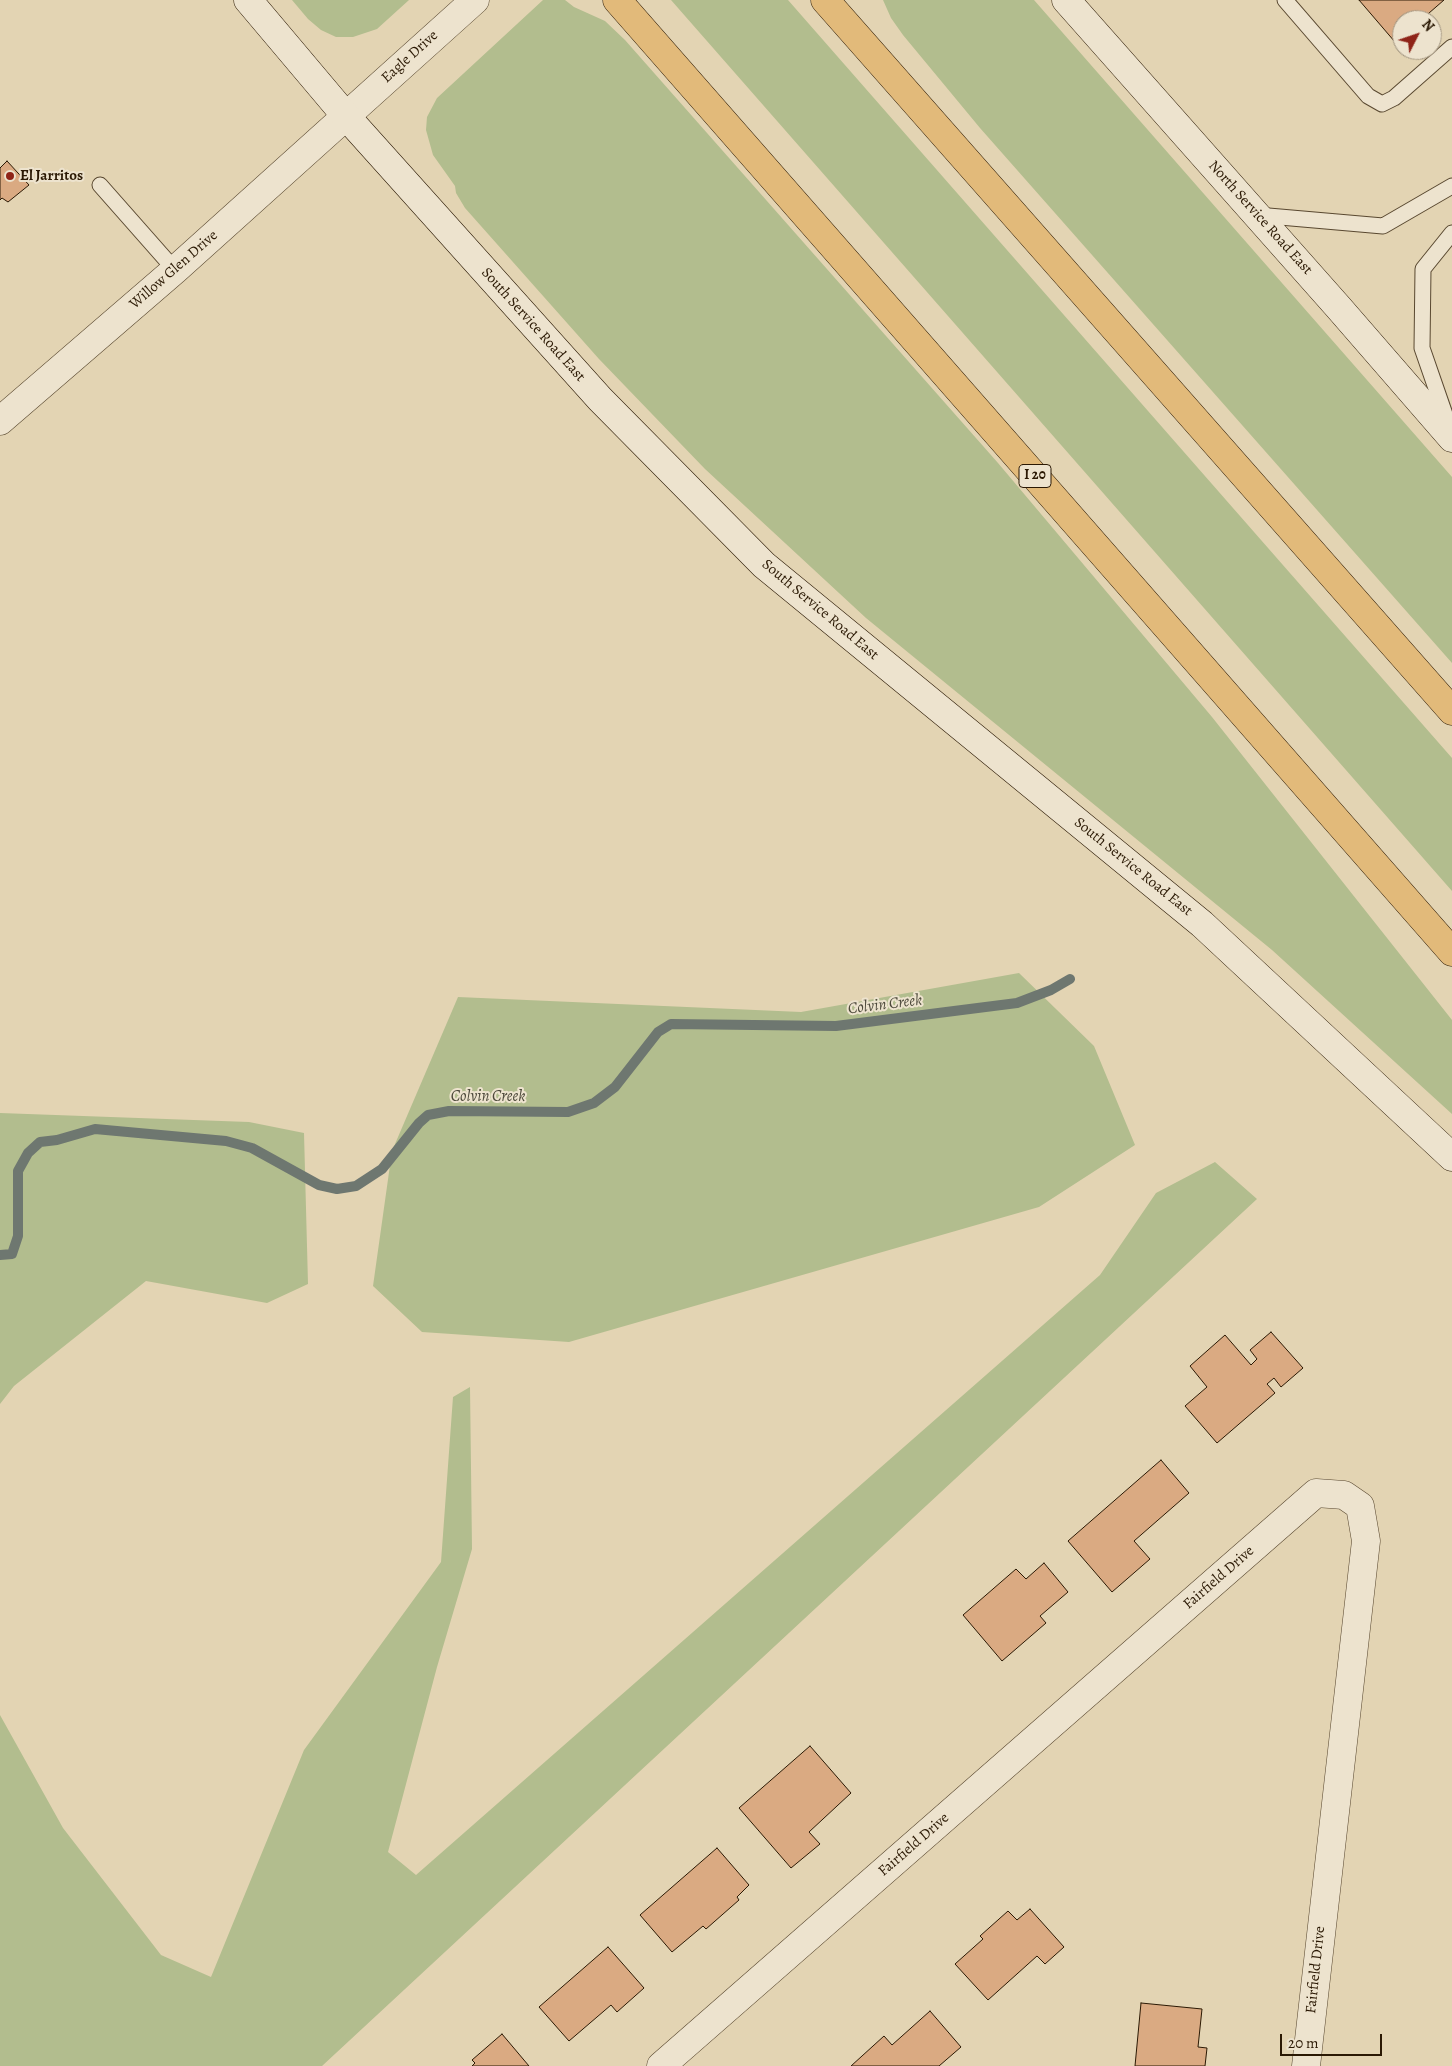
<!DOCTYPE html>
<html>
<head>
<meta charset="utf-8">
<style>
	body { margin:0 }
	#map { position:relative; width:1452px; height:2066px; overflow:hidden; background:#e3d4b3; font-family:Alegreya,serif }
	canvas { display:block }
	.north { position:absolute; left:1392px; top:10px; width:50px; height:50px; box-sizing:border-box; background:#ede3ce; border:1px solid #9f927d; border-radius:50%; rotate:49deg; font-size:14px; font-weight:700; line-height:20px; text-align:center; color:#2b1904 }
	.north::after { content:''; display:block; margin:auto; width:18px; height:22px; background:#8f2418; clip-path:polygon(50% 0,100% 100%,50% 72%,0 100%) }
	.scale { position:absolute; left:1280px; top:2034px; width:102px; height:22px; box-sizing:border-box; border:2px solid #2b1904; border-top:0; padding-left:6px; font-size:15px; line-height:18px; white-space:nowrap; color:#2b1904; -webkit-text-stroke:4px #ede3ce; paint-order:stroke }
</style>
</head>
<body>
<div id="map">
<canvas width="1452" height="2066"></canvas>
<div class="north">N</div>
<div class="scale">20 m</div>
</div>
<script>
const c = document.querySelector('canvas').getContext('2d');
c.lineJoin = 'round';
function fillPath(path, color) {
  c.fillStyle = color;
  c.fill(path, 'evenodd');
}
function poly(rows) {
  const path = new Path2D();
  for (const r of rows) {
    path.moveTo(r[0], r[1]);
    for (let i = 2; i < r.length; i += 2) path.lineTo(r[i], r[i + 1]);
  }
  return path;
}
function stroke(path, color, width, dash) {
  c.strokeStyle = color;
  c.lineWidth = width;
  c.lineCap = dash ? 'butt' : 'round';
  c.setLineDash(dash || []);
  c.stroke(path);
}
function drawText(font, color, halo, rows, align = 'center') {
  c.font = font + ' Alegreya,serif';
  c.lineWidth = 4;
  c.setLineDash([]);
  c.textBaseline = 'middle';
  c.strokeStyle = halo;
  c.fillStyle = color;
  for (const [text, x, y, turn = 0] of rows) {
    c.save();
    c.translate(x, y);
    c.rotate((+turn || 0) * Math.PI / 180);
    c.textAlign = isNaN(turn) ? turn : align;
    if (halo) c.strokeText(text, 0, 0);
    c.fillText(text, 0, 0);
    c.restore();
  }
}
const green = poly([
	[292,0,409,0,377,29,353,37,336,37,321,30,308,19],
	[543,0,565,0,574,7,605,21,625,40,998,463,1212,717,1452,1020,1452,1114,1272,950,866,618,705,469,599,359,465,208,456,193,455,186,433,155,426,130,427,117,437,98],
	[671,0,788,0,1452,758,1452,891],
	[883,0,1034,0,1452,477,1452,663,980,128,903,35,891,18],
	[1019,973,1094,1046,1135,1145,1039,1207,569,1342,422,1332,373,1286,392,1151,458,997,801,1012],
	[0,1113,249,1122,304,1133,308,1284,267,1303,146,1281,14,1386,0,1404],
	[1215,1162,1257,1199,322,2066,0,2066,0,1715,63,1828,161,1955,211,1977,304,1750,441,1562,453,1397,470,1387,472,1549,437,1667,388,1852,416,1875,1100,1275,1156,1193]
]);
const stream = poly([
	[0,1255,12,1254,18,1236,18,1171,28,1153,40,1142,57,1140,95,1129,226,1141,252,1148,319,1185,337,1189,356,1186,382,1169,419,1123,428,1115,449,1111,568,1112,594,1103,615,1087,658,1032,671,1024,836,1026,1017,1003,1051,990,1070,979]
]);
const building = poly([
	[1359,0,1444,0,1421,20,1402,20,1402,36,1395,42,1359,0],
	[7,161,29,185,8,202,2,198,0,200,0,168,7,161],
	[1271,1332,1303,1368,1281,1387,1274,1378,1267,1384,1275,1393,1217,1443,1185,1406,1207,1387,1190,1366,1225,1335,1251,1365,1257,1359,1250,1350,1271,1332],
	[1161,1460,1189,1493,1134,1541,1150,1559,1112,1592,1068,1541,1161,1460],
	[1044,1563,1068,1592,1040,1616,1046,1623,1002,1661,963,1615,1016,1569,1026,1579,1044,1563],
	[810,1746,851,1793,809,1832,820,1844,791,1868,739,1808,810,1746],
	[717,1848,749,1885,737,1897,739,1900,706,1929,703,1926,672,1952,640,1915,717,1848],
	[1030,1909,1064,1947,1045,1964,1037,1956,988,2000,955,1964,983,1939,980,1936,1008,1911,1017,1920,1030,1909],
	[608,1947,644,1988,617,2012,611,2005,569,2041,539,2007,608,1947],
	[1141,2003,1202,2009,1198,2047,1207,2048,1205,2066,1135,2066,1141,2003],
	[930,2011,961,2047,939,2066,851,2066,884,2036,892,2045,930,2011],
	[502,2034,529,2066,472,2066,475,2063,472,2060,502,2034]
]);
const service = poly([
	[1285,0,1368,96,1382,104,1394,98,1452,47],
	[100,185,175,270],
	[1257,215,1383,226,1452,186],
	[1448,423,1422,348,1423,269,1452,233]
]);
const minor = poly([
	[0,421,175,270,475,0],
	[661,2066,1316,1493,1344,1495,1360,1506,1366,1541,1306,2066]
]);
const secondary = poly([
	[248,0,345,115,600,399,764,565,1202,924,1452,1157],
	[1066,0,1339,308,1452,438]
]);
const motorway = poly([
	[617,0,1452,952],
	[825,0,1452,711]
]);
const markers = [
	[10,176,5,"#8f2418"]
];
const shields = [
	[1035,476,32]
];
const shieldNames = [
	["I 20",1035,476]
];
const streetNames = [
	["Eagle Drive",410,57,-42],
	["North Service Road East",1260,218,48],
	["Willow Glen Drive",174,270,-41],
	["South Service Road East",533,325,48],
	["South Service Road East",820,610,40],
	["South Service Road East",1133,867,39],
	["Fairfield Drive",1219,1578,-41],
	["Fairfield Drive",914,1845,-41],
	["Fairfield Drive",1316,1970,-84]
];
const poiNames = [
	["El Jarritos",20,176]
];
const waterNames = [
	["Colvin Creek",885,1005,-7],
	["Colvin Creek",488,1097]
];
fillPath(green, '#b2bd8e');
stroke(stream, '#6e7770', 10);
fillPath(building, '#daaa82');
stroke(building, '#2b1904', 1);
stroke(service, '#594830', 17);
stroke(minor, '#594830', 29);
stroke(secondary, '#2b1904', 29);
stroke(motorway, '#2b1904', 29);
stroke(service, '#ede3ce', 15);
stroke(minor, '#ede3ce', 28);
stroke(secondary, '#ede3ce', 28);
stroke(motorway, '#e2ba7a', 28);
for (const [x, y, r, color] of markers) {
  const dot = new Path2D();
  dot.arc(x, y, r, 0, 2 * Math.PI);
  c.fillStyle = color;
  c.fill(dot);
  stroke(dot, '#ede3ce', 2);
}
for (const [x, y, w] of shields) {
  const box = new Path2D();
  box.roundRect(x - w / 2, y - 11.5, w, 23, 4);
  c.fillStyle = '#ede3ce';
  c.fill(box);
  stroke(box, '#2b1904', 1);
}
drawText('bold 14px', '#2b1904', null, shieldNames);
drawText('15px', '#2b1904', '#ede3ce', streetNames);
drawText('bold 15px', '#2b1904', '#ede3ce', poiNames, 'left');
drawText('italic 16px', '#4c483a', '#ede3ce', waterNames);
</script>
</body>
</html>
